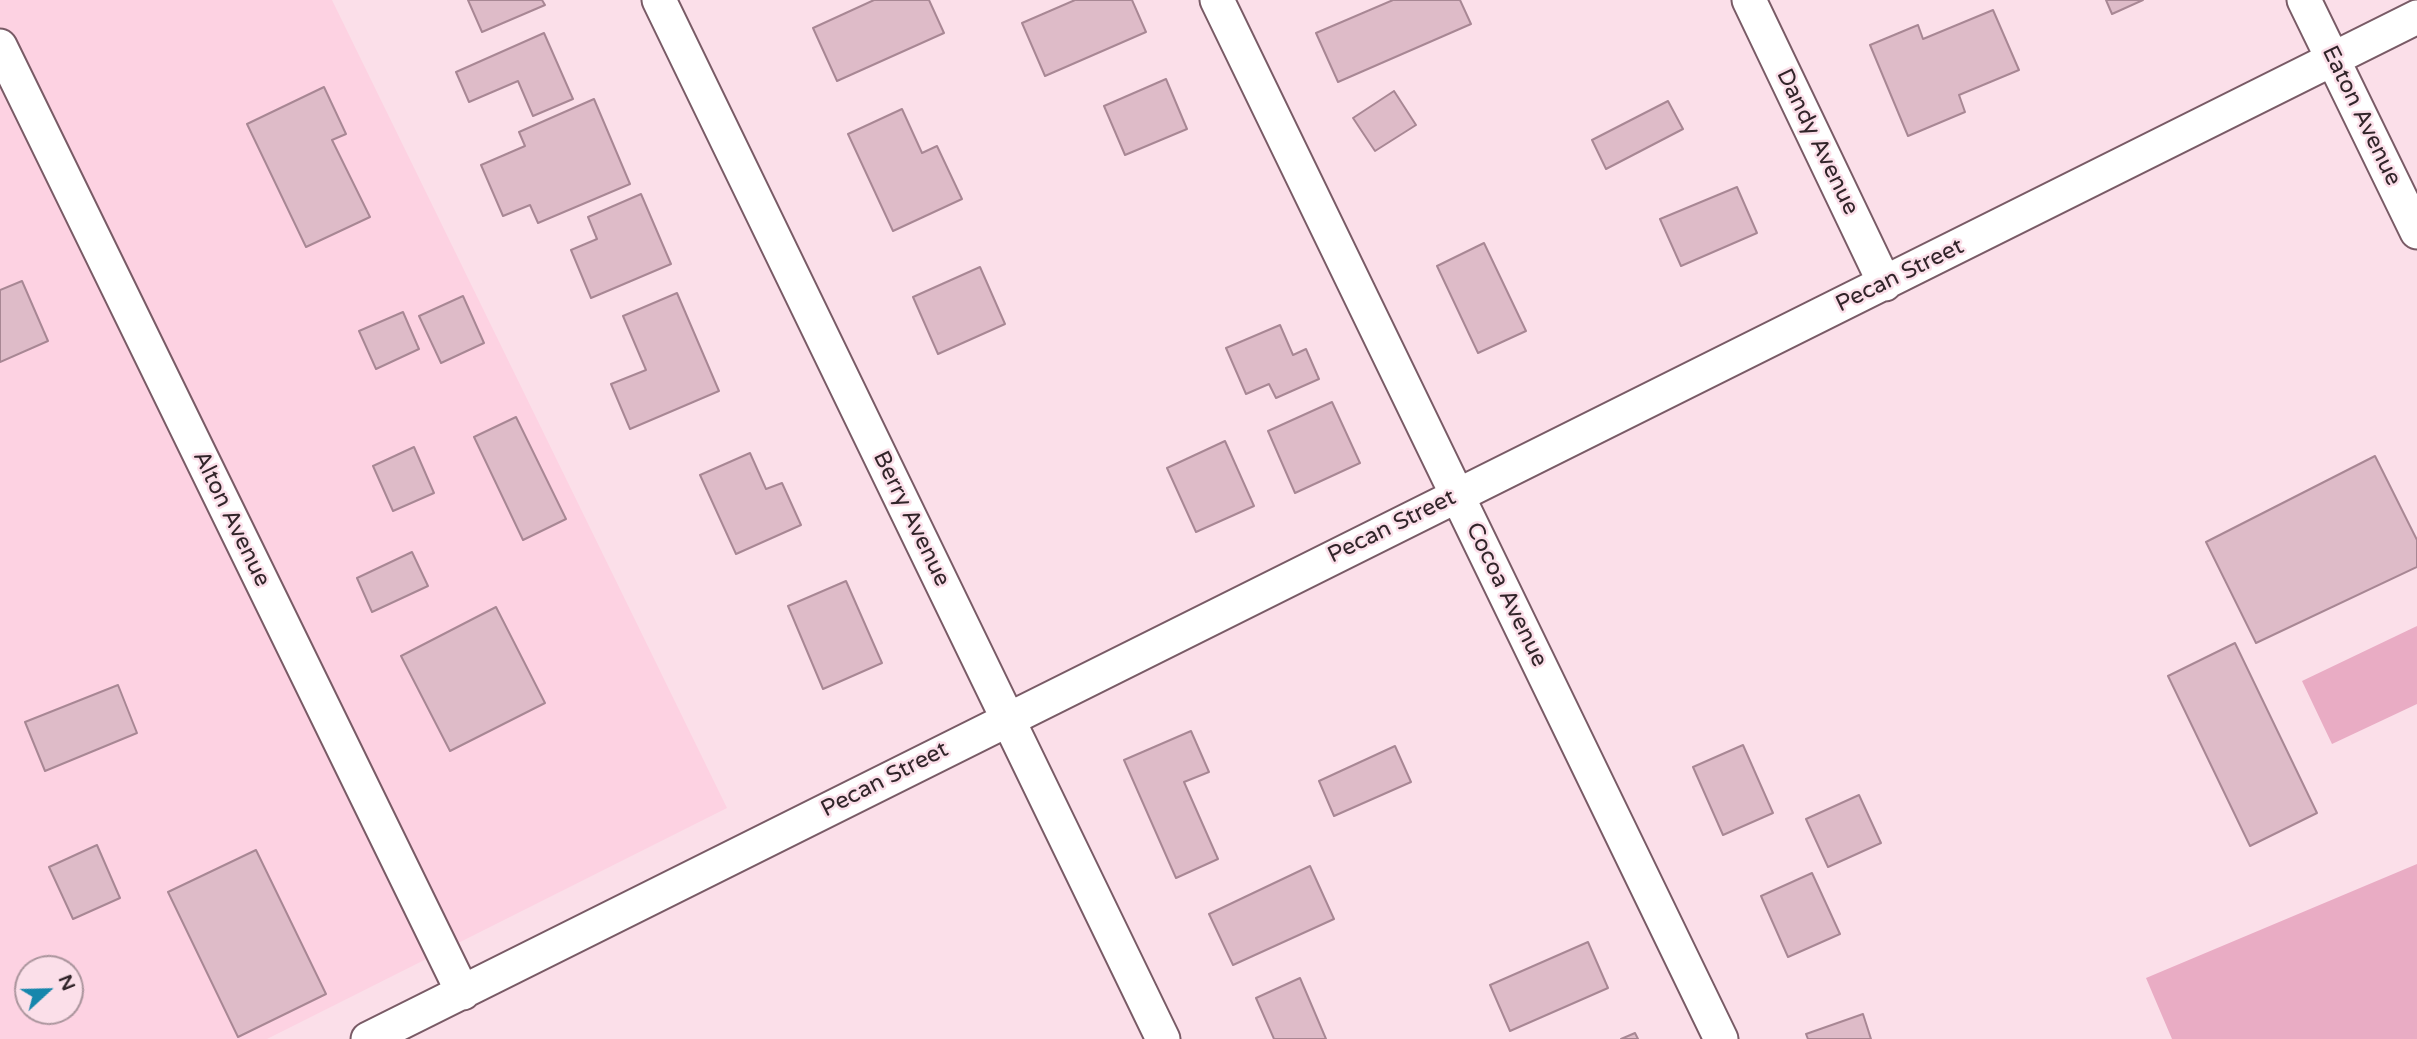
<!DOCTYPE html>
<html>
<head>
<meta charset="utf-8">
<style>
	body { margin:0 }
	#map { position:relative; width:2417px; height:1039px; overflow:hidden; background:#fbdfe9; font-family:"Varela Round",sans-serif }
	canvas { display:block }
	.north { position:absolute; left:14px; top:955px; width:70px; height:70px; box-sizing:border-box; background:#fbdfe9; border:2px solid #ab959d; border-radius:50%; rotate:68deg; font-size:19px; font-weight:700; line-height:28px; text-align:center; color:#32252a }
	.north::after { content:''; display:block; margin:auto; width:24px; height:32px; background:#1686ac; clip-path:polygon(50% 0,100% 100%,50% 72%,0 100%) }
</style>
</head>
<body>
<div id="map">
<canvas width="2417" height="1039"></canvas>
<div class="north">N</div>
</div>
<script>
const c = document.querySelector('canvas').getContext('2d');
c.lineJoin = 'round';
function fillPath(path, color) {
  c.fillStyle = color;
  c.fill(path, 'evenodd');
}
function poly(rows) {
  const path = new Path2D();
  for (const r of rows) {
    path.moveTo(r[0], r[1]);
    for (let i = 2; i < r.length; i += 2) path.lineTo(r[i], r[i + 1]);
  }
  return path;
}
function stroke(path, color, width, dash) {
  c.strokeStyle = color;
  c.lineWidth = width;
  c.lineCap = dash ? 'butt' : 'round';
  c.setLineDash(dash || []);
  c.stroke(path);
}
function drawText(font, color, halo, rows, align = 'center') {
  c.font = font + ' "Varela Round",sans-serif';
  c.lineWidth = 5;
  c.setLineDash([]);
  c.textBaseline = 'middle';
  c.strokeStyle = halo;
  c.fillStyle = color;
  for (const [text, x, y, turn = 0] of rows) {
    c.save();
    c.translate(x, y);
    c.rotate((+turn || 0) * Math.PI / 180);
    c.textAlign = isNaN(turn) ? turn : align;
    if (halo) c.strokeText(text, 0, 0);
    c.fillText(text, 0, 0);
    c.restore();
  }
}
const built = poly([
	[0,0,332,0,727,808,267,1039,0,1039],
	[28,969,70,969,70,1011,28,1011]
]);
const green = poly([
	[2417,626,2417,704,2332,744,2302,681],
	[2417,864,2417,1039,2172,1039,2146,978]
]);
const building = poly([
	[468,0,542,0,545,5,482,32,468,0],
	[874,0,929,0,944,33,837,81,813,28,874,0],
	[1075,0,1132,0,1146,32,1045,76,1022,23,1075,0],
	[1393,0,1460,0,1471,24,1338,82,1316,33,1393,0],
	[2106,0,2143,0,2112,14,2106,0],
	[1993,10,2019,70,1959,95,1965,112,1908,136,1870,45,1918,25,1923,39,1993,10],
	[544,33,573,99,533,116,518,81,469,102,456,72,544,33],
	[1166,79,1187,129,1125,155,1104,106,1166,79],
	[324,87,346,134,332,140,370,217,306,247,247,124,324,87],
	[1394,91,1416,125,1375,151,1353,118,1394,91],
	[594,99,630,184,538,223,530,205,503,216,481,165,525,146,519,132,594,99],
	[1668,101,1683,129,1606,169,1592,140,1668,101],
	[902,109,922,153,937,146,962,199,893,231,848,134,902,109],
	[1737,187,1757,233,1681,266,1660,219,1737,187],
	[641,194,671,264,591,298,571,250,597,239,588,217,641,194],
	[1484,243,1526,331,1478,353,1437,266,1484,243],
	[980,267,1005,324,938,354,913,297,980,267],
	[22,281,48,341,0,362,0,290,22,281],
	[677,293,719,391,630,429,611,384,646,370,623,316,677,293],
	[463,296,484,343,441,363,419,316,463,296],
	[403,312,419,349,376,369,359,331,403,312],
	[1280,325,1293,355,1306,349,1319,379,1276,398,1269,384,1246,394,1226,348,1280,325],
	[1332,402,1360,463,1295,493,1268,431,1332,402],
	[516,417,566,519,523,540,474,437,516,417],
	[1225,441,1254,506,1196,532,1167,468,1225,441],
	[414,447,434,493,393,511,373,466,414,447],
	[750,453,766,489,782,483,801,525,736,554,700,475,750,453],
	[2375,456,2417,540,2417,567,2256,643,2206,542,2375,456],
	[412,552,428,586,372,612,357,578,412,552],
	[846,581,882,663,823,689,788,606,846,581],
	[496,607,545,703,450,751,401,656,496,607],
	[2235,643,2317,813,2250,846,2168,676,2235,643],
	[118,685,137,733,45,771,25,722,118,685],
	[1191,731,1209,772,1184,782,1218,859,1176,878,1124,760,1191,731],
	[1743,745,1773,813,1723,835,1693,767,1743,745],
	[1395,746,1411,782,1334,816,1319,781,1395,746],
	[1859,795,1881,843,1828,867,1806,819,1859,795],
	[97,845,120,898,73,919,49,867,97,845],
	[256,850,326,994,238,1037,168,892,256,850],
	[1310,866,1334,919,1233,965,1209,914,1310,866],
	[1812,873,1840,934,1788,957,1761,896,1812,873],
	[1588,942,1608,988,1510,1031,1490,985,1588,942],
	[1300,978,1326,1039,1274,1039,1256,998,1300,978],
	[1863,1014,1871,1039,1808,1039,1806,1034,1863,1014],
	[1635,1033,1638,1039,1621,1039,1635,1033]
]);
const minor = poly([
	[659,0,1163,1039],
	[1217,0,1721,1039],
	[1749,0,1885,284],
	[2304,0,2417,232],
	[0,46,463,993],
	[368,1039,2417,17]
]);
const streetNames = [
	["Eaton Avenue",2361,116,64],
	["Dandy Avenue",1817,142,64],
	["Pecan Street",1900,276,-26],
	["Alton Avenue",231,519,64],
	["Berry Avenue",911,519,64],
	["Pecan Street",1392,527,-26],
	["Cocoa Avenue",1506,595,64],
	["Pecan Street",885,780,-27]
];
fillPath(built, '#fdd2e2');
fillPath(green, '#e9acc4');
fillPath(building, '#debbc8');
stroke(building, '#a88794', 2);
stroke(minor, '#795b66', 37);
stroke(minor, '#fff', 33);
drawText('23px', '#32252a', '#fbdfe9', streetNames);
</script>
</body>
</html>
